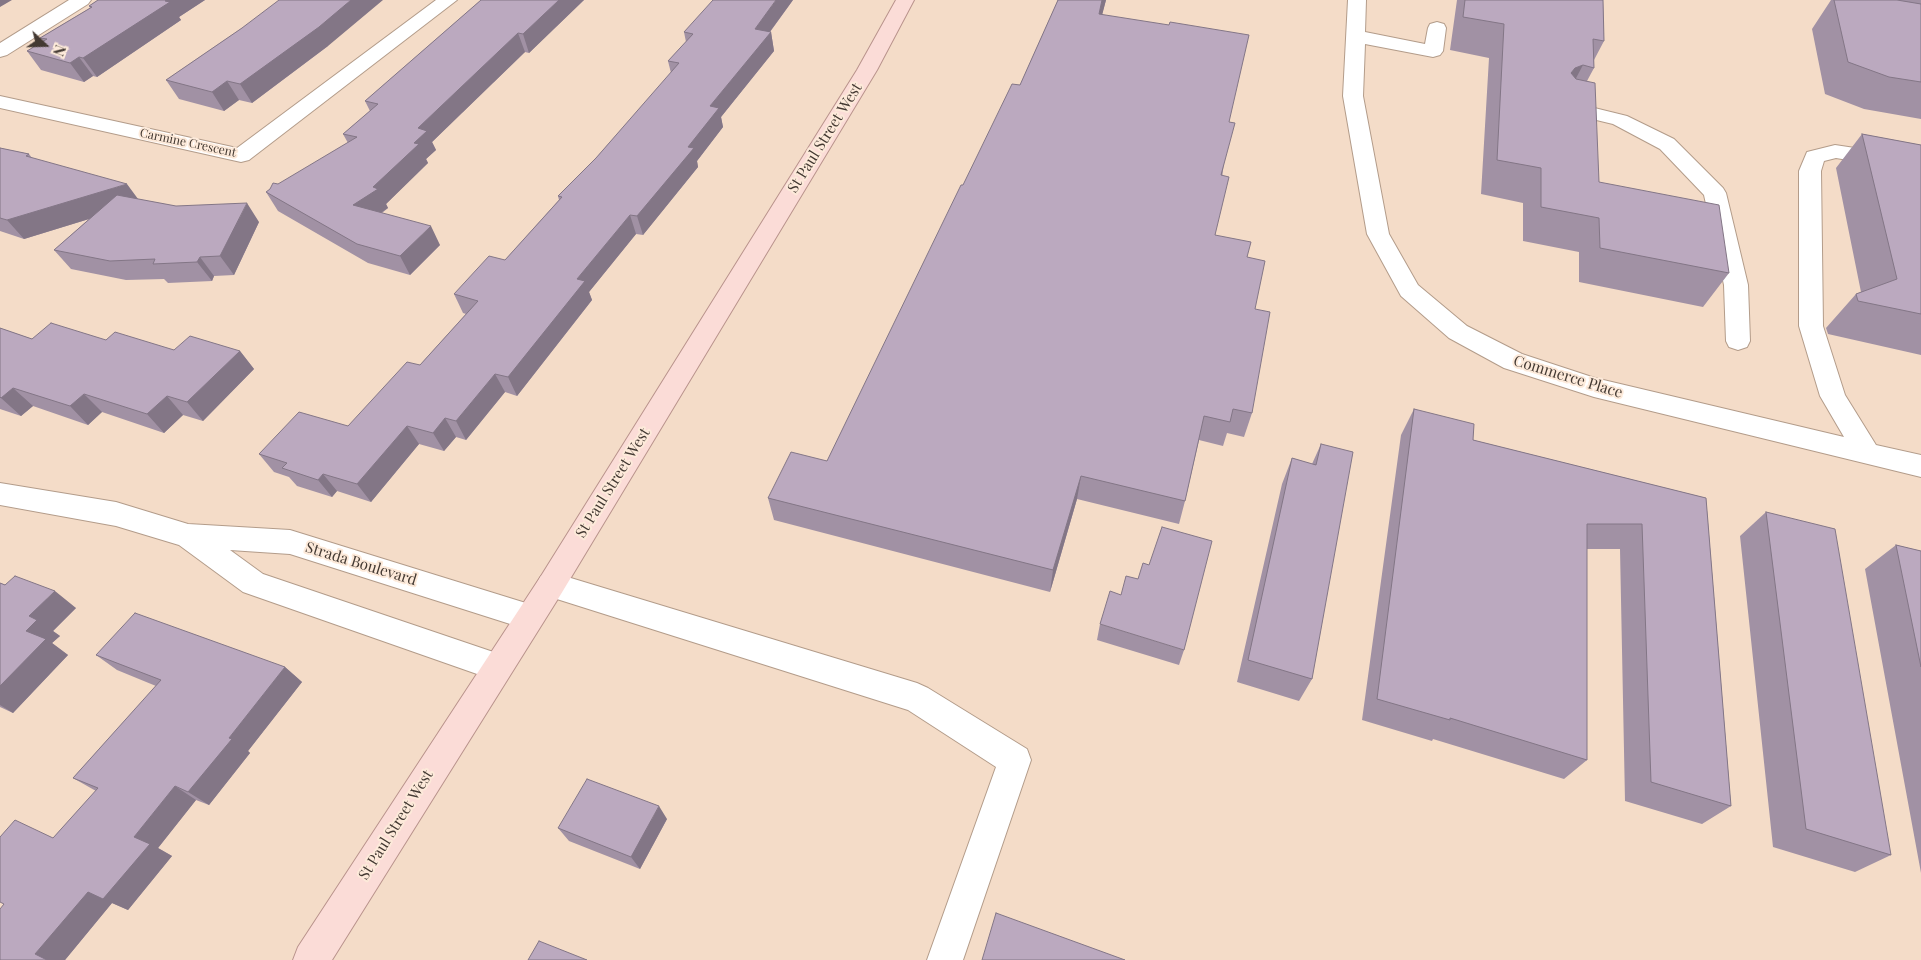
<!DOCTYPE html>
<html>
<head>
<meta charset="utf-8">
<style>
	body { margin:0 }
	#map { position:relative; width:1921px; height:960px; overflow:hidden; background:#f4dcc8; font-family:"Playfair Display",serif }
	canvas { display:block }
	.north { position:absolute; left:20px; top:20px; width:50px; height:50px; -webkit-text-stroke:4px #fdeada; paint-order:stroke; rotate:111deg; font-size:14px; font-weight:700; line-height:20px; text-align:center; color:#433932 }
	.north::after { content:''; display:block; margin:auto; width:18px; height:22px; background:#433932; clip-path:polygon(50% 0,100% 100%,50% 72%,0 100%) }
</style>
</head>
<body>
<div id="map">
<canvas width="1921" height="960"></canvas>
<div class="north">N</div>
</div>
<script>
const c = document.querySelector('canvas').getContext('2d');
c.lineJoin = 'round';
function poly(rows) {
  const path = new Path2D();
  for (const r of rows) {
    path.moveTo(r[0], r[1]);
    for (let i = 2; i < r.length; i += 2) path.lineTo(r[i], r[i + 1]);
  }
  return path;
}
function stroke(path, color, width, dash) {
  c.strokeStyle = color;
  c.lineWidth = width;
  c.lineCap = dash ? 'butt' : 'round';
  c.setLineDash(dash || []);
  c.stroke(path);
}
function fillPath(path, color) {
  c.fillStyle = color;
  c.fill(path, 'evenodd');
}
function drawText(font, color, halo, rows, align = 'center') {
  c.font = font + ' "Playfair Display",serif';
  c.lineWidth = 4;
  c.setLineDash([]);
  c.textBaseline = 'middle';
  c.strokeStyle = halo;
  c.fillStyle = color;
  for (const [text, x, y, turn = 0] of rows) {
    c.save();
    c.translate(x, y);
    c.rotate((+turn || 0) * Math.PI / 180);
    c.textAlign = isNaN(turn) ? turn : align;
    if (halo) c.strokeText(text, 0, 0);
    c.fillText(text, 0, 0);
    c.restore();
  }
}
const minor = poly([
	[69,0,91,0,88,4,7,55,0,57,0,43,69,0],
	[436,0,457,0,249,160,241,162,0,108,0,96,237,148,436,0],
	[1348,0,1366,0,1365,32,1425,44,1428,28,1430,24,1437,22,1444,24,1446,28,1443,51,1440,55,1433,57,1365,44,1363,96,1389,234,1418,285,1467,326,1522,354,1595,378,1844,437,1820,396,1799,326,1799,171,1807,152,1835,145,1921,158,1921,172,1836,158,1824,161,1821,171,1823,326,1845,395,1876,445,1921,455,1921,477,1594,397,1504,368,1449,338,1401,296,1367,234,1343,96,1348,0],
	[1566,101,1627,116,1674,139,1723,188,1726,193,1748,285,1750,341,1747,347,1738,350,1729,347,1726,341,1724,285,1704,195,1660,149,1613,124,1559,111,1556,107,1559,103,1566,101],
	[0,483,116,502,188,524,290,530,529,604,540,608,544,617,540,626,529,630,290,554,230,550,263,574,508,657,513,667,508,677,497,681,243,592,179,545,116,526,0,505,0,483],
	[551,572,917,683,928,688,1027,749,1031,760,963,960,927,960,996,767,908,710,541,594,536,585,541,576,551,572]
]);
const major = poly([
	[896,0,914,0,877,70,561,594,332,960,293,960,298,947,541,576,857,70,896,0]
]);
const wall = poly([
	[98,0,205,0,179,17,181,20,97,77,93,76,84,82,41,70,27,51,43,41,40,38,90,8,89,6],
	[481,0,584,0,529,53,525,52,432,142,436,150,426,159,428,163,386,204,388,208,382,213,440,245,410,275,368,263,278,211,266,192,348,143,343,134,370,111,365,101],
	[793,0,770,32,771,32,774,51,721,117,723,127,697,161,698,167,643,235,636,234,589,292,592,300,517,396,505,392,466,440,456,437,444,451,419,444,371,502,337,491,332,497,297,486,289,477,274,472,259,454,348,426,420,365,466,314,463,313,454,294,505,260,559,200,558,196,596,158,671,73,668,61,686,42,684,32],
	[1058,0,1106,0,1102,14,1229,122,1215,235,1247,257,1255,309,1252,413,1244,437,1227,433,1223,446,1199,440,1185,501,1179,524,1077,499,1050,592,774,520,768,498,827,461,963,185,1020,85],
	[1457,0,1603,0,1604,41,1594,60,1594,68,1587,81,1599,182,1729,273,1703,307,1579,282,1579,252,1523,241,1523,203,1481,194,1489,58,1450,50],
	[1831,0,1921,0,1921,119,1864,109,1825,94,1812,29],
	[242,28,328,46,252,103,239,100,224,111,179,99,166,80],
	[1862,134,1921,145,1921,355,1828,334,1826,328,1856,294,1861,292,1836,168],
	[0,148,29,154,32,158,138,199,259,222,234,275,214,276,212,281,168,283,164,279,126,280,71,269,54,250,89,219,24,239,0,231],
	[0,328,32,339,106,340,174,350,240,351,254,369,203,421,183,415,164,433,102,412,88,425,33,406,21,416,0,409],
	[1414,409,1473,440,1706,498,1731,806,1702,824,1625,801,1620,549,1587,549,1587,760,1564,779,1433,739,1432,741,1362,720,1401,435],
	[1321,444,1312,679,1299,701,1237,682,1282,484,1292,458,1312,464],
	[1766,512,1891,855,1855,872,1773,847,1740,536],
	[1896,545,1921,551,1921,873,1865,569],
	[0,583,76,608,53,631,60,636,52,643,68,655,13,713,0,707],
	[1100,624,1184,650,1179,665,1097,640],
	[96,655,285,667,302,682,248,751,250,753,209,805,196,800,158,848,172,856,128,910,112,903,65,960,0,960,4,904,53,838,96,791,73,778,156,686,117,670],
	[667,819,640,869,569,841,558,828]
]);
const shadedWall = poly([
	[0,0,12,0,0,7],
	[166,0,205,0,179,17,181,20,97,77,83,58],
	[351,0,383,0,328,46,252,103,240,84],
	[559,0,584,0,529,53,523,34],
	[776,0,793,0,758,48,755,29],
	[1102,0,1106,0,1096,39,1099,14],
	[771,32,774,51,721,117,723,127,697,161,698,167,643,235,637,216,688,147,710,106],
	[518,33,525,52,432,142,436,150,426,159,428,163,386,204,388,208,364,224,353,205,373,187,414,143,418,128],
	[79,57,93,76,84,82,70,63],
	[1583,65,1565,99,1571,73,1575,68],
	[227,81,239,100,224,111,212,92],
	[127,184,141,203,24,239,7,220],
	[247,203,259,222,234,275,220,256],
	[630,215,636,234,589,292,592,300,517,396,508,377,577,279],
	[431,226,440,245,410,275,400,256],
	[200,257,214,276,212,281,197,262],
	[240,351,254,369,203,421,187,402],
	[495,374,505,392,466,440,456,421],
	[13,388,33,406,21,416,1,398],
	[84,394,102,412,88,425,70,406],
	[167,396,183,415,164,433,147,414],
	[445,418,456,437,444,451,433,433],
	[407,426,419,444,371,502,357,484],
	[323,474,337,491,332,497,318,480],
	[1081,476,1077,499,1050,592,1053,570],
	[55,591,76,608,53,631,60,636,52,643,68,655,13,713,0,705,0,686,26,631,29,616],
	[285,667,302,682,248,751,250,753,209,805,188,792,229,738],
	[175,786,196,800,158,848,172,856,128,910,112,903,65,960,47,960,35,954,134,837],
	[659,806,667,819,640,869,631,857]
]);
const building = poly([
	[98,0,166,0,165,1,170,2,83,58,79,57,70,63,27,51,47,39,40,38,92,7,89,6,98,0],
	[279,0,351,0,319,27,240,84,227,81,212,92,166,80,242,28,279,0],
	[481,0,559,0,523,34,518,33,418,128,427,131,414,143,419,144,373,187,378,189,353,205,431,226,400,256,357,244,266,192,270,189,273,183,278,184,357,137,343,134,378,104,365,101,481,0],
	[713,0,776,0,755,29,771,32,710,106,719,108,688,147,694,148,637,216,630,215,577,279,585,281,508,377,495,374,456,421,445,418,433,433,407,426,357,484,323,474,318,480,282,468,287,463,259,454,299,412,348,426,407,362,420,365,478,301,454,294,489,256,505,260,562,197,558,196,596,158,679,63,668,61,693,34,684,32,713,0],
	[1058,0,1102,0,1099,14,1169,25,1170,22,1249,35,1229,122,1235,123,1221,175,1229,177,1215,235,1251,242,1247,257,1265,261,1255,309,1270,312,1252,413,1233,409,1230,422,1204,416,1185,501,1081,476,1053,570,768,498,791,452,827,461,961,185,963,185,1012,84,1020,85,1058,0],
	[1465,0,1603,0,1604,41,1593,39,1594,68,1583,65,1575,68,1571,73,1576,79,1595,83,1599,182,1719,205,1729,273,1600,248,1599,218,1541,207,1541,168,1497,160,1504,24,1463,17,1465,0],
	[1834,0,1897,0,1921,4,1921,82,1889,77,1848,62,1834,0],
	[1862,134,1921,145,1921,314,1858,301,1856,294,1897,279,1862,134],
	[0,148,29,154,26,156,127,184,7,220,0,218,0,148],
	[117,195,176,206,247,203,220,256,200,257,197,262,153,264,155,259,110,261,54,250,117,195],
	[51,323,106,340,115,332,174,350,190,336,240,351,187,402,167,396,147,414,84,394,70,406,13,388,1,398,0,397,0,328,32,339,51,323],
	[1414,409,1474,424,1473,440,1706,498,1731,806,1651,782,1642,524,1587,524,1587,760,1450,718,1450,720,1377,699,1414,409],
	[1321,444,1353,452,1312,679,1248,660,1292,458,1316,465,1321,444],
	[1766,512,1835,529,1891,855,1806,829,1766,512],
	[1162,527,1212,541,1184,650,1100,624,1110,591,1121,595,1126,576,1138,579,1143,563,1149,565,1162,527],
	[1896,545,1921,551,1921,667,1896,545],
	[15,576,55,591,29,616,37,620,26,631,46,639,0,686,0,583,5,585,15,576],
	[135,613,285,667,229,738,232,739,188,792,175,786,134,837,150,844,103,899,88,892,35,954,47,960,0,960,0,909,4,904,0,902,0,837,15,820,53,838,98,788,73,778,161,680,96,655,135,613],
	[587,779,659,806,631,857,558,828,587,779],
	[996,913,1125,960,982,960,996,913],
	[539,941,587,960,528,960,539,941]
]);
const farStreetnames = [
	["Carmine Crescent",188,143,12]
];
const streetNames = [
	["St Paul Street West",825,138,-58],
	["Commerce Place",1568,377,17],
	["St Paul Street West",613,483,-58],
	["Strada Boulevard",361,564,17],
	["St Paul Street West",396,825,-58]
];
stroke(minor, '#b39c8a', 2);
stroke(major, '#b9938c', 2);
fillPath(minor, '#fff');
fillPath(major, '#fbdcd7');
fillPath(wall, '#a191a4');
fillPath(shadedWall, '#837686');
fillPath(building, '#bba9bf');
stroke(building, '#837686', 1);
drawText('12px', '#433932', '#fdeada', farStreetnames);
drawText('15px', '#433932', '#fdeada', streetNames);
</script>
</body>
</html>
